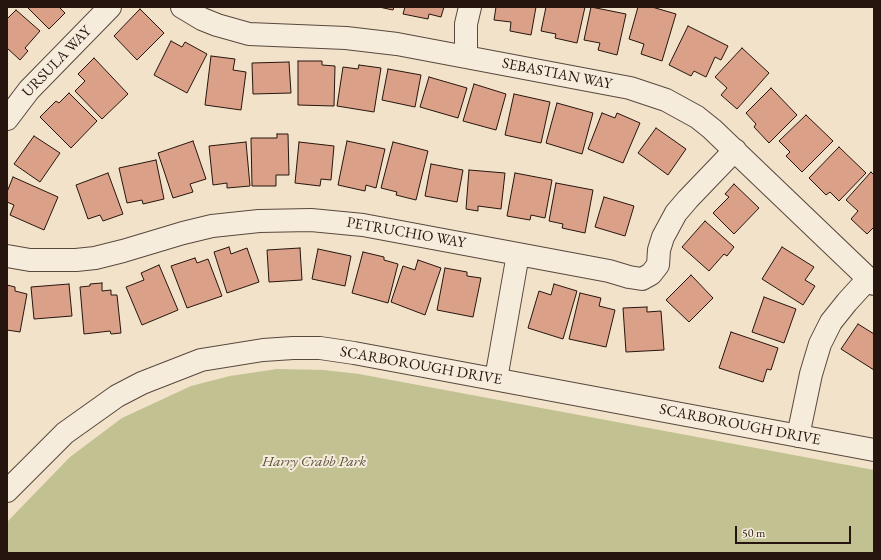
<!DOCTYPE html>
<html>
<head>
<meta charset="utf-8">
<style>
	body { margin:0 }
	#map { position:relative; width:881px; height:560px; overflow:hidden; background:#f1e2c9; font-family:"EB Garamond",serif }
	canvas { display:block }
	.frame { position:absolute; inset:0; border:8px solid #26150e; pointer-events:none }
	.scale { position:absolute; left:735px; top:526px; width:116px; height:18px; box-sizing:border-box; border:2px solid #26150e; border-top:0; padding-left:5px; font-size:12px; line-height:14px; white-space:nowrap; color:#26150e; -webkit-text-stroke:3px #f6ecdc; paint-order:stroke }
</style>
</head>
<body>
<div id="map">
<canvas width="881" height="560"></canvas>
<div class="frame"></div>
<div class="scale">50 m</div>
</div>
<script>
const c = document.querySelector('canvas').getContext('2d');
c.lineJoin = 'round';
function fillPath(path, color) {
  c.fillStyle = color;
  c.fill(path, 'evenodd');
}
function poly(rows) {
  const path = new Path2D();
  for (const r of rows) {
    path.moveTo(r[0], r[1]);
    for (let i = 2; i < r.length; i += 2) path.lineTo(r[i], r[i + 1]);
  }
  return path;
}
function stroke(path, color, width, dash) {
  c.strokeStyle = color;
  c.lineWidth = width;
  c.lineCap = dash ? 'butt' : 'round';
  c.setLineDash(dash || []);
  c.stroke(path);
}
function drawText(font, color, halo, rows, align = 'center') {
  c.font = font + ' "EB Garamond",serif';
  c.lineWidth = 4;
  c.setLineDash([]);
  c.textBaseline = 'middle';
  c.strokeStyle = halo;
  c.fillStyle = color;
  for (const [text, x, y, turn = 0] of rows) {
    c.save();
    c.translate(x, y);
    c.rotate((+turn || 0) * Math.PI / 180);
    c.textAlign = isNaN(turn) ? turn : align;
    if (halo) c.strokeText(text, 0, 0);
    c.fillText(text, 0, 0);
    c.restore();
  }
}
const green = poly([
	[277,369,324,370,359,374,874,470,874,553,7,553,7,522,70,457,122,418,191,386,230,376]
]);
const building = poly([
	[27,7,59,7,65,13,49,29,27,7],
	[379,7,394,7,393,10,379,7],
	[405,7,444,7,441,17,429,14,428,19,403,14,405,7],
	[496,7,536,7,531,35,510,31,511,22,494,20,496,7],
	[546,7,585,7,577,43,555,38,556,34,541,31,546,7],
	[591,7,626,14,617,55,598,50,600,43,584,40,591,7],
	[638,7,652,7,676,14,662,61,641,54,644,44,629,39,638,7],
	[140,9,164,33,137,60,114,36,140,9],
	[16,10,40,31,25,48,28,51,20,60,7,48,7,19,16,10],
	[688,26,728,46,721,60,715,57,706,77,694,71,691,76,669,65,688,26],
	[171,41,182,47,185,42,207,54,187,93,154,75,171,41],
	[742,48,769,73,737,109,721,95,727,88,715,77,742,48],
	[211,56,235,59,233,70,246,72,241,110,205,105,211,56],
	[94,58,128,94,102,119,75,91,85,81,78,74,94,58],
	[298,61,322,61,322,65,335,66,334,106,298,105,298,61],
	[289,62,291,93,253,94,252,63,289,62],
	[359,65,381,68,374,112,337,106,343,67,358,69,359,65],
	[388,69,421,75,415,107,382,100,388,69],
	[429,77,467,88,458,118,420,107,429,77],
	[474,84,506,94,496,130,463,121,474,84],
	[771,88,797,115,769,143,754,127,756,124,746,113,771,88],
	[69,93,97,121,71,148,40,117,56,101,59,103,69,93],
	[514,94,550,102,541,143,505,135,514,94],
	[557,103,593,113,582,154,546,143,557,103],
	[602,113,615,118,617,113,640,123,623,163,588,149,602,113],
	[806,115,833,141,802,172,786,156,790,152,779,141,806,115],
	[656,128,686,149,668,175,638,153,656,128],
	[277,134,288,134,289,175,276,175,276,186,252,186,251,138,277,138,277,134],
	[34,136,60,153,40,182,14,164,34,136],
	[193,141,206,179,190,184,193,192,173,198,158,153,193,141],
	[347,141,385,149,376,188,366,185,365,191,338,185,347,141],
	[246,142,250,186,227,188,227,183,213,185,209,146,246,142],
	[299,142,334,146,331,180,321,179,320,186,295,183,299,142],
	[393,142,428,151,416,200,396,195,397,192,381,188,393,142],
	[839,147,866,173,839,201,830,192,826,195,809,178,839,147],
	[156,160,164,199,143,204,142,200,127,203,119,168,156,160],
	[431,164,463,170,457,202,425,196,431,164],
	[469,170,505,173,501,209,478,206,478,211,466,209,469,170],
	[871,172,874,175,874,227,867,234,851,219,858,211,846,200,871,172],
	[108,173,123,214,103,221,100,215,88,219,76,185,108,173],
	[515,173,552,180,545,218,531,215,530,220,507,216,515,173],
	[13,177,58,197,44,230,10,215,14,205,7,202,7,192,13,177],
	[556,183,593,190,585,233,562,228,563,224,549,221,556,183],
	[734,184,759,208,734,234,713,213,729,197,725,194,734,184],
	[604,197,634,206,625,236,595,227,604,197],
	[705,221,734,247,727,256,724,254,709,271,682,247,705,221],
	[229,247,231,254,247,248,259,282,227,293,214,252,229,247],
	[782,247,814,267,805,280,815,286,803,305,762,279,782,247],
	[300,248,302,280,269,282,267,250,300,248],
	[318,249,351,256,345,286,312,279,318,249],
	[363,252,384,257,384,260,398,264,388,303,352,293,363,252],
	[195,258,197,263,208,259,222,296,187,308,171,266,195,258],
	[418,260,441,268,425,315,391,302,403,266,415,270,418,260],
	[159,265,178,310,142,325,126,287,144,280,141,273,159,265],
	[445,268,467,272,467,276,481,278,473,317,437,310,445,268],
	[691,275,713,298,689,322,666,300,691,275],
	[102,283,102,291,111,290,111,295,117,295,121,333,111,334,110,331,84,334,80,287,90,286,90,284,102,283],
	[69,284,72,316,34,319,31,287,69,284],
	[554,284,577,291,563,339,528,328,539,291,551,295,554,284],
	[7,285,15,287,15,291,27,294,20,332,7,330,7,285],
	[580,293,601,298,599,306,615,310,606,347,569,339,580,293],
	[764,297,796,309,784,343,752,332,764,297],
	[647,307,647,312,661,311,664,350,626,352,623,308,647,307],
	[858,324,874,334,874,370,841,349,858,324],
	[731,332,778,348,771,370,767,369,763,382,719,368,731,332]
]);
const minor = poly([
	[182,7,202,19,217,25,249,34,346,38,397,44,630,88,666,100,697,117,712,129,874,284],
	[466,57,466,24,470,7],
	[7,119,29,90,110,7],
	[7,256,30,260,76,260,95,258,123,251,183,233,212,226,259,221,311,220,363,225,609,271,629,277,642,279,651,274,658,265,659,250,663,237,676,213,688,199,735,150],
	[496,379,518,254],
	[798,436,811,374,820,344,831,322,847,302,868,279],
	[7,491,65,433,117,396,142,383,201,360,263,350,293,348,320,348,354,353,874,450]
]);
const streetNames = [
	["URSULA WAY",57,62,-46],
	["SEBASTIAN WAY",557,74,11],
	["PETRUCHIO WAY",406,233,10],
	["SCARBOROUGH DRIVE",421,366,10],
	["SCARBOROUGH DRIVE",740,425,11]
];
const parkNames = [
	["Harry Crabb Park",314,462]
];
fillPath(green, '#c1c191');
fillPath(building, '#dba088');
stroke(building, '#26150e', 1);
stroke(minor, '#59483d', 24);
stroke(minor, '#f6ecdc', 22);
drawText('15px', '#26150e', '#f6ecdc', streetNames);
drawText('italic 15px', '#5c513c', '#f6ecdc', parkNames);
</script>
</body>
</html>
